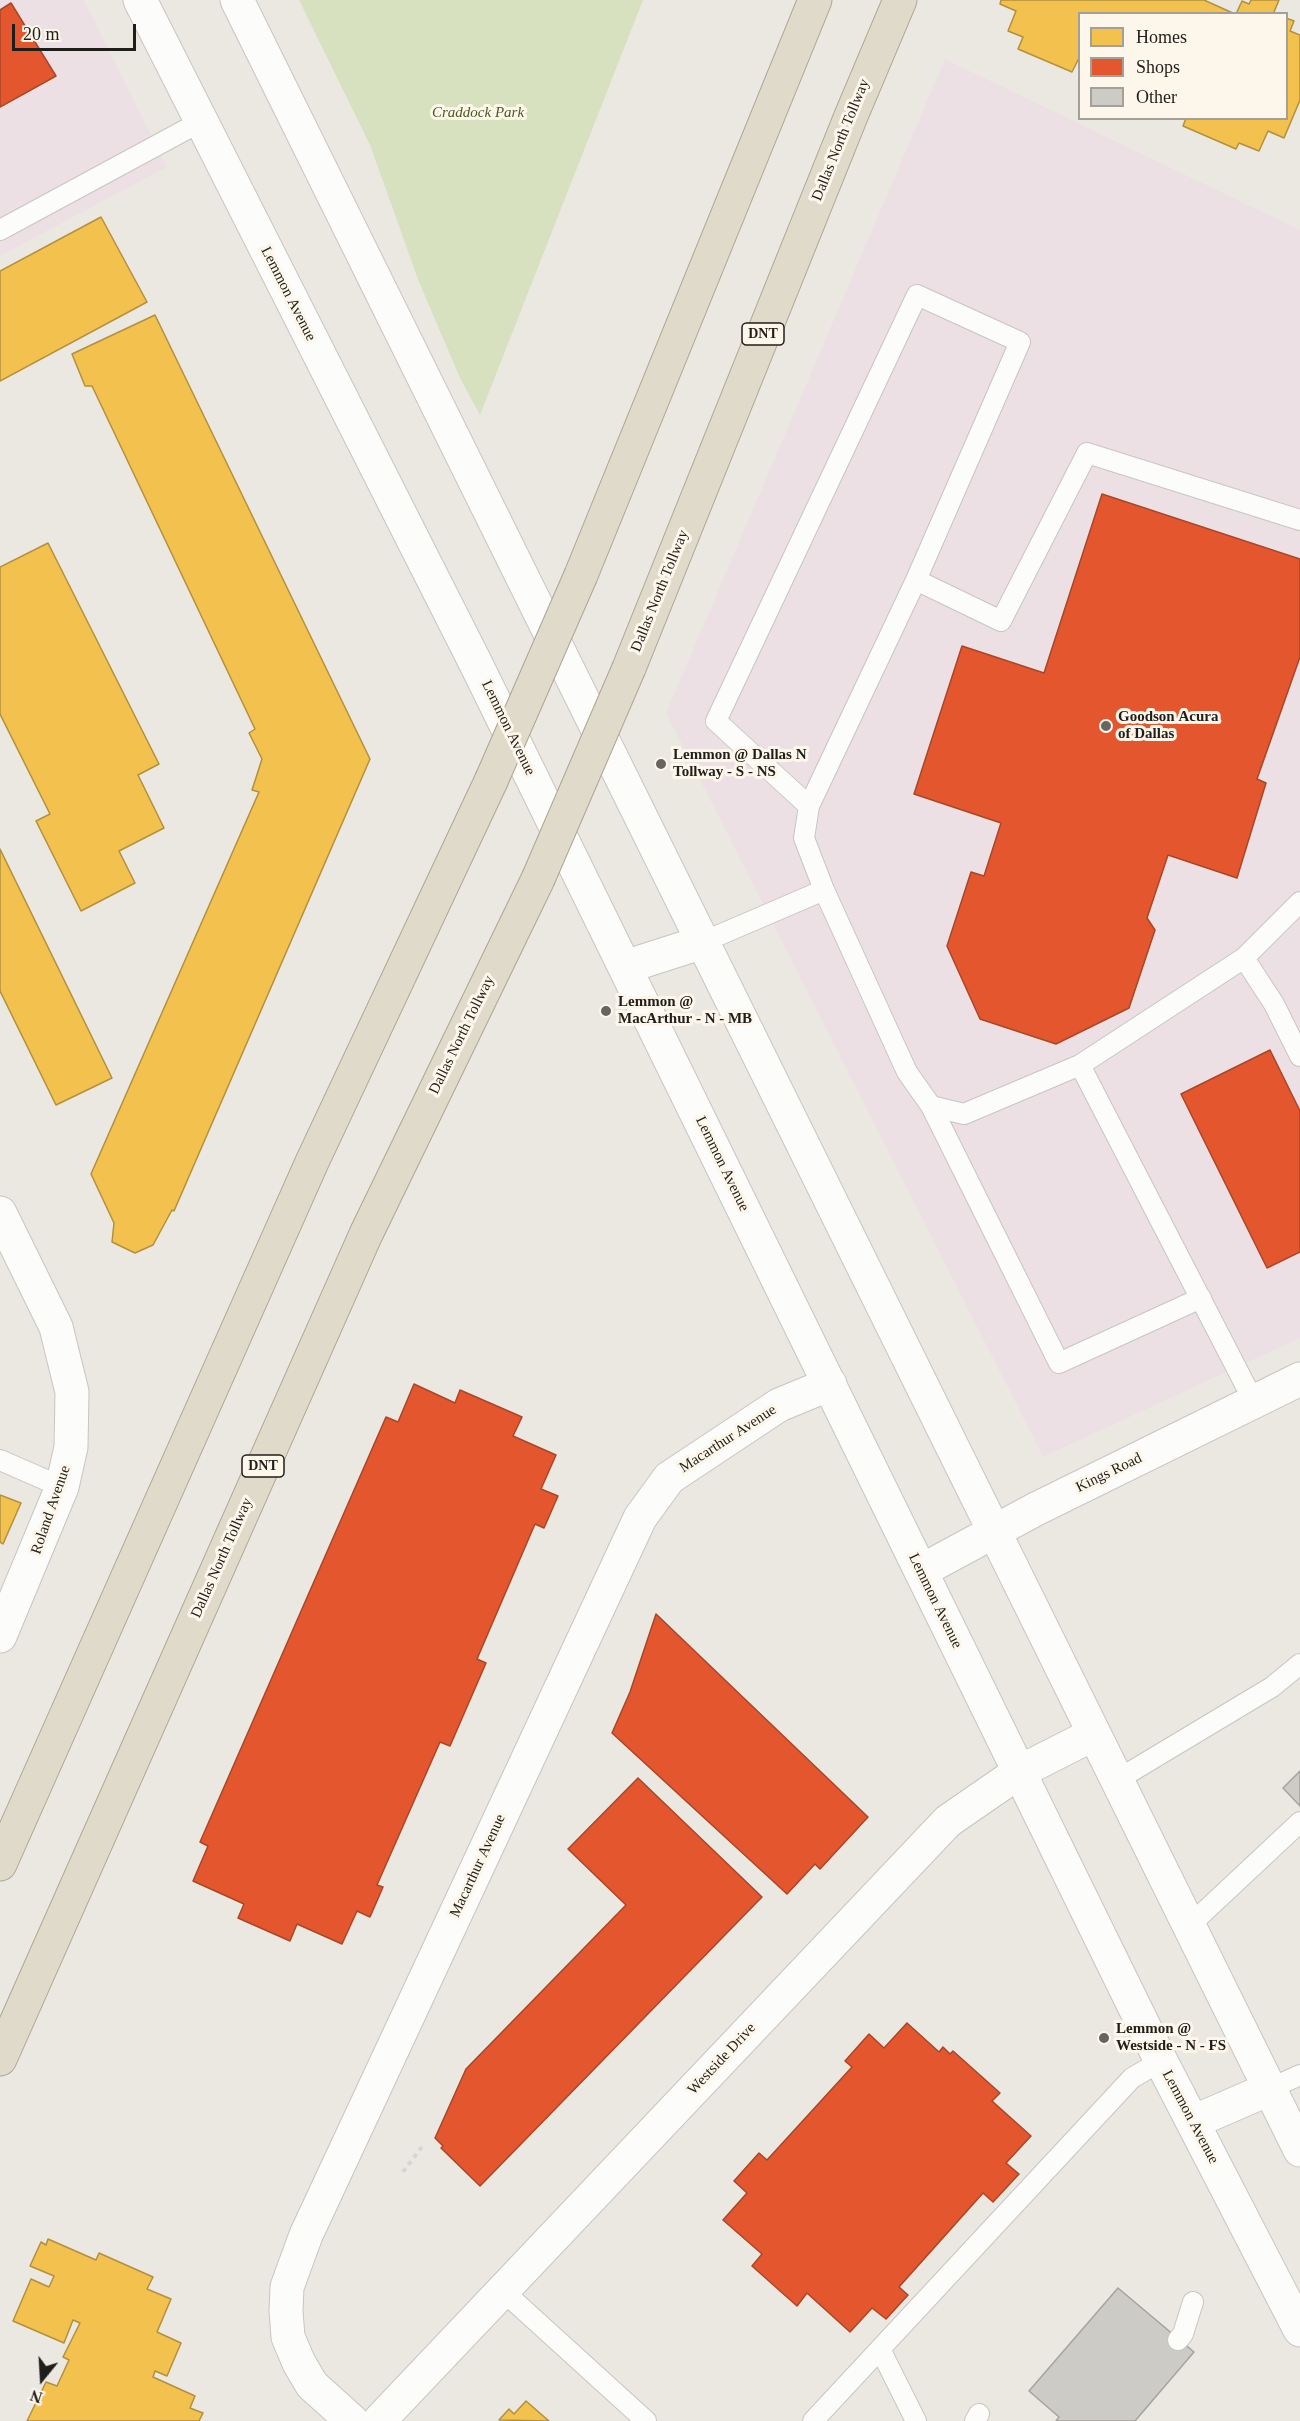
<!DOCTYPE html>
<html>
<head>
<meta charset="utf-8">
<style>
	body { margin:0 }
	#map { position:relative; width:1300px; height:2421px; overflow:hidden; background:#ebe8e2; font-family:"Times New Roman",serif }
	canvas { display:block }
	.legend { position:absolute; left:1078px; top:12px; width:210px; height:108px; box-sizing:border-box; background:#fdf6eb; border:2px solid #a5a097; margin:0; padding:8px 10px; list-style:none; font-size:18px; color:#201e1a }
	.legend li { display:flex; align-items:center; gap:12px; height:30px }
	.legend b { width:30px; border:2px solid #a5a097 }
	.north { position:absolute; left:12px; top:2349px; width:60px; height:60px; -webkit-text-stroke:4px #fdf6eb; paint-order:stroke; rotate:198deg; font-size:16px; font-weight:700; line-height:24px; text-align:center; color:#201e1a }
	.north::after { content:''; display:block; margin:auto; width:21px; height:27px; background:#201e1a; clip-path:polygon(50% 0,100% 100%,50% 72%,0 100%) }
	.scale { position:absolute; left:12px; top:24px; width:124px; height:27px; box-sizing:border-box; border:3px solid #201e1a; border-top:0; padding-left:8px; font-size:18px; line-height:21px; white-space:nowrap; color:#201e1a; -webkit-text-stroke:4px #fdf6eb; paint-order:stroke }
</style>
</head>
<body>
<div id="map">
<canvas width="1300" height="2421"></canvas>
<ul class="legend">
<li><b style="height:16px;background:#f2c14e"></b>Homes</li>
<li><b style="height:16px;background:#e4572e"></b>Shops</li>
<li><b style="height:16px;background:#cdcbc6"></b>Other</li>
</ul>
<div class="north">N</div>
<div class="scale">20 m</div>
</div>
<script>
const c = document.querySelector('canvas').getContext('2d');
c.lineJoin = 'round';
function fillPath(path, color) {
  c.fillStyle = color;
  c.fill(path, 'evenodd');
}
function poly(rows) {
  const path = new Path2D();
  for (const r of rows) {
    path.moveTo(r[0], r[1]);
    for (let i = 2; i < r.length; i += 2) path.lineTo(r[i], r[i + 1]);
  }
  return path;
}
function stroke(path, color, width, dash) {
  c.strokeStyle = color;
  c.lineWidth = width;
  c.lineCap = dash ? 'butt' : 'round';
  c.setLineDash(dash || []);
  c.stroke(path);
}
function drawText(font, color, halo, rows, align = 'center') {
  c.font = font + ' "Times New Roman",serif';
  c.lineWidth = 6;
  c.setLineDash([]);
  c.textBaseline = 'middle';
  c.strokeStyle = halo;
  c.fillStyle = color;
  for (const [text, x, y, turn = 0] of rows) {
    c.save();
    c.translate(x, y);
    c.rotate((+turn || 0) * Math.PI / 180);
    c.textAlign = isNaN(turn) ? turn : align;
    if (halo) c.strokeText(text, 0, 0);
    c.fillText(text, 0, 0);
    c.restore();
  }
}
const commercial = poly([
	[0,0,84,0,167,167,0,256],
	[945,59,1300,230,1300,1338,1043,1457,666,713]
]);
const green = poly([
	[299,0,643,0,480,415,460,378,419,282,370,145]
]);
const homes = poly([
	[1001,0,1204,0,1235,14,1080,14,1080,56,1072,72,1018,49,1023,37,1008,31,1016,11,1000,4,1001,0],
	[1251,0,1279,0,1274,12,1277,14,1236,14,1242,1,1249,4,1251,0],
	[1286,18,1294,21,1290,31,1300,35,1300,100,1284,138,1268,131,1259,151,1239,143,1236,149,1183,126,1186,118,1286,118,1286,18],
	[101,217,147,302,0,381,0,271,101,217],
	[155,315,370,759,174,1211,172,1210,153,1245,135,1253,112,1242,114,1223,91,1174,259,792,252,790,262,759,249,733,255,729,92,386,85,386,72,354,155,315],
	[48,543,159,764,138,775,164,828,119,851,135,883,81,911,36,821,50,814,0,714,0,567,48,543],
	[0,849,112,1078,56,1105,0,991,0,849],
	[0,1495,21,1503,3,1544,0,1542,0,1495],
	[48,2239,96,2260,99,2253,153,2277,147,2289,171,2299,157,2332,181,2343,167,2376,155,2371,153,2377,195,2396,190,2408,203,2413,199,2421,27,2421,46,2382,57,2386,69,2360,63,2357,80,2323,73,2320,64,2343,13,2321,31,2279,49,2287,54,2276,30,2266,41,2242,46,2245,48,2239],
	[526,2401,549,2421,499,2420,509,2409,514,2414,526,2401]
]);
const shops = poly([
	[11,3,56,76,0,107,0,10,11,3],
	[1102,494,1300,559,1300,657,1257,779,1266,783,1237,878,1168,855,1147,918,1155,930,1129,1008,1056,1044,980,1019,947,946,971,872,984,876,1001,823,914,794,962,646,1044,673,1102,494],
	[1270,1050,1300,1111,1300,1252,1267,1268,1181,1094,1270,1050],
	[414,1384,455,1403,460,1390,522,1417,513,1436,556,1455,541,1489,558,1496,544,1528,535,1524,477,1659,486,1663,450,1746,440,1742,377,1885,383,1887,370,1917,357,1911,342,1944,297,1924,290,1941,238,1918,244,1904,193,1881,208,1846,200,1842,386,1417,398,1422,414,1384],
	[656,1614,868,1817,820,1869,815,1864,787,1894,612,1733,630,1692,656,1614],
	[638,1778,762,1897,480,2186,441,2148,443,2146,435,2138,466,2069,626,1905,568,1849,638,1778],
	[907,2023,939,2052,943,2047,950,2054,953,2051,1000,2093,992,2101,1031,2136,1006,2163,1019,2174,993,2202,983,2193,899,2287,908,2295,886,2319,872,2308,850,2332,807,2293,797,2306,752,2266,762,2254,723,2220,747,2193,734,2181,759,2153,767,2160,852,2067,845,2061,869,2034,884,2048,907,2023]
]);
const building = poly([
	[1300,1771,1300,1806,1283,1788,1300,1771],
	[1118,2288,1194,2352,1135,2421,1056,2421,1059,2417,1029,2391,1118,2288]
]);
const path = poly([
	[403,2172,424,2144]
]);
const lane = poly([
	[0,230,200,122],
	[916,580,1001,621,1087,453,1300,520],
	[809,806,716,721,917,295,1020,342,916,580,809,806,804,838,824,890],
	[703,942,824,890,907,1072,931,1106,964,1114,1080,1065],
	[1244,958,1274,1004,1300,1056],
	[931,1106,1059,1363,1201,1298],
	[1254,1402,1080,1065,1244,958,1300,902],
	[0,1460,62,1487],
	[1117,1780,1272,1687,1300,1664],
	[1189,1926,1300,1822],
	[1269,2089,1300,2075],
	[503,2291,646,2421],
	[1178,2340,1183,2334,1193,2302],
	[880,2349,916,2421],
	[813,2421,1132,2078,1161,2061],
	[975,2421,979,2414]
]);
const street = poly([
	[921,1571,1036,1509,1300,1379],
	[352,2421,312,2385,299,2363,288,2337,286,2311,287,2287,306,2235,640,1518,669,1478,779,1405,830,1384]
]);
const secondary = poly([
	[140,0,476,664,1161,2061,1300,2330],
	[237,0,1300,2150],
	[625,967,703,942],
	[0,1213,56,1327,72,1392,71,1447,62,1487,0,1636],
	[1193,2122,1269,2089],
	[379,2421,948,1821,1019,1772,1094,1734]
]);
const highway = poly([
	[581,575,815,0],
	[629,668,851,116,900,0],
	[0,1864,312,1162,491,781],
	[0,2059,366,1234,538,879]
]);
const highwayBridge = poly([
	[491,781,581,575],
	[538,879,629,668]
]);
const markers = [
	[1106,726,6,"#676560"],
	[661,764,6,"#676560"],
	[606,1011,6,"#676560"],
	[1104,2038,6,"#676560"]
];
const shields = [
	[763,334,42],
	[263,1466,42]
];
const shieldNames = [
	["DNT",763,334],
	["DNT",263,1466]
];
const parkNames = [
	["Craddock Park",478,113]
];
const streetNames = [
	["Dallas North Tollway",841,140,-68],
	["Lemmon Avenue",288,294,63],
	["Dallas North Tollway",660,591,-68],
	["Lemmon Avenue",508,728,64],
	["Dallas North Tollway",462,1035,-64],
	["Lemmon Avenue",722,1164,64],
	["Macarthur Avenue",728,1439,-33],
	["Kings Road",1109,1473,-26],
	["Roland Avenue",51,1510,-71],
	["Dallas North Tollway",222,1558,-66],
	["Lemmon Avenue",935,1601,64],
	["Macarthur Avenue",478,1866,-65],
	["Westside Drive",722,2059,-47],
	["Lemmon Avenue",1190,2117,62]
];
const poiNames = [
	["Goodson Acura",1118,717],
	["of Dallas",1118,734],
	["Lemmon @ Dallas N",673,755],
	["Tollway - S - NS",673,772],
	["Lemmon @",618,1002],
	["MacArthur - N - MB",618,1019],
	["Lemmon @",1116,2029],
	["Westside - N - FS",1116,2046]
];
fillPath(commercial, '#ede0e5');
fillPath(green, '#d8e1bf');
fillPath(homes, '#f2c14e');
stroke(homes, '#b3903e', 1.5);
fillPath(shops, '#e4572e');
stroke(shops, '#a94628', 1.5);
fillPath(building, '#cdcbc6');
stroke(building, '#a5a39e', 1.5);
stroke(lane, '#c8c5c1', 22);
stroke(street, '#c8c5c1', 35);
stroke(secondary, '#c8c5c1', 35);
stroke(highway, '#ada593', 35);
stroke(path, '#d6d5d4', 4, [4.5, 4.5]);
stroke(lane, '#fcfcfb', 20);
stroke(street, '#fcfcfb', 33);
stroke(secondary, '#fcfcfb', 33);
stroke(highway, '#e0daca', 33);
stroke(highwayBridge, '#ada593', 35, []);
stroke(highwayBridge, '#e0daca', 33);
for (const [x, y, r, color] of markers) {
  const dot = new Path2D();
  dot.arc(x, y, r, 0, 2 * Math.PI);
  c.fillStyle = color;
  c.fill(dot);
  stroke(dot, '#fdf6eb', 2);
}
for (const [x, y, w] of shields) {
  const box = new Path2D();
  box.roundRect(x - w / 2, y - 11, w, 22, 4.5);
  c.fillStyle = '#fdf6eb';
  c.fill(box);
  stroke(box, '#201e1a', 1.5);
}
drawText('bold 14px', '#201e1a', null, shieldNames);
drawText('italic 15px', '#4a5a22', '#fdf6eb', parkNames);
drawText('15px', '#201e1a', '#fdf6eb', streetNames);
drawText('bold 15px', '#201e1a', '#fdf6eb', poiNames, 'left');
</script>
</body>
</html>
